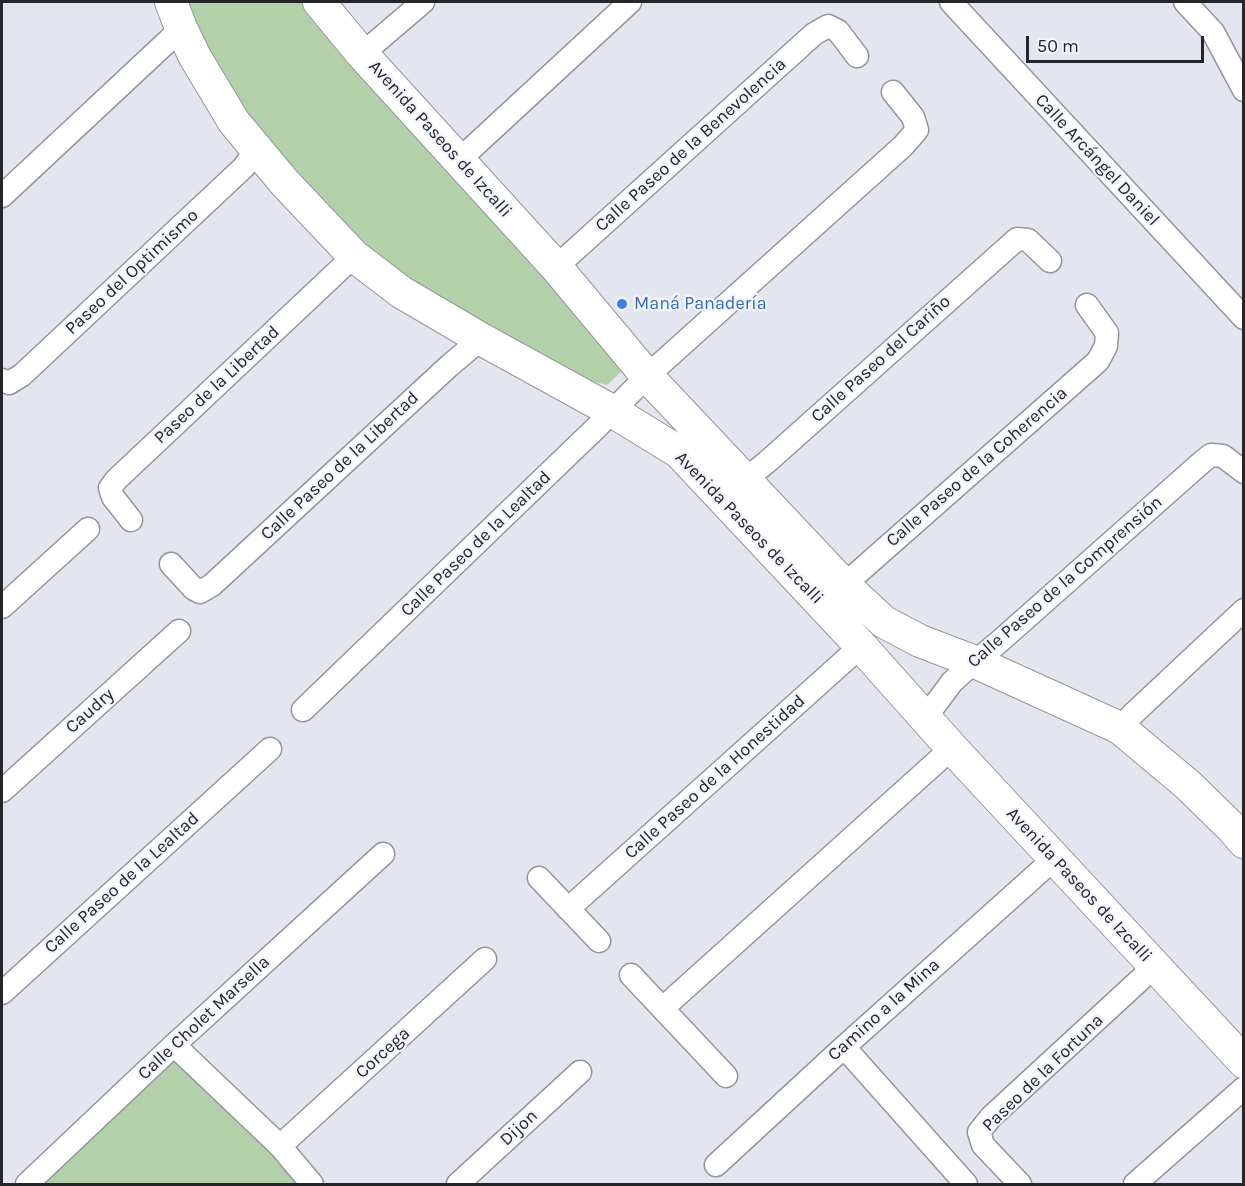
<!DOCTYPE html>
<html>
<head>
<meta charset="utf-8">
<style>
	body { margin:0 }
	#map { position:relative; width:1245px; height:1186px; overflow:hidden; background:#e4e6ef; font-family:Karla,sans-serif }
	canvas { display:block }
	.frame { position:absolute; inset:0; border:3px solid #252629; pointer-events:none }
	.scale { position:absolute; left:1026px; top:36px; width:178px; height:27px; box-sizing:border-box; border:3px solid #252629; border-top:0; padding-left:8px; font-size:18px; line-height:21px; white-space:nowrap; color:#252629; -webkit-text-stroke:4px #f1f4fc; paint-order:stroke }
</style>
</head>
<body>
<div id="map">
<canvas width="1245" height="1186"></canvas>
<div class="frame"></div>
<div class="scale">50 m</div>
</div>
<script>
const c = document.querySelector('canvas').getContext('2d');
c.lineJoin = 'round';
function fillPath(path, color) {
  c.fillStyle = color;
  c.fill(path, 'evenodd');
}
function poly(rows) {
  const path = new Path2D();
  for (const r of rows) {
    path.moveTo(r[0], r[1]);
    for (let i = 2; i < r.length; i += 2) path.lineTo(r[i], r[i + 1]);
  }
  return path;
}
function stroke(path, color, width, dash) {
  c.strokeStyle = color;
  c.lineWidth = width;
  c.lineCap = dash ? 'butt' : 'round';
  c.setLineDash(dash || []);
  c.stroke(path);
}
function drawText(font, color, halo, rows, align = 'center') {
  c.font = font + ' Karla,sans-serif';
  c.lineWidth = 4.5;
  c.setLineDash([]);
  c.textBaseline = 'middle';
  c.strokeStyle = halo;
  c.fillStyle = color;
  for (const [text, x, y, turn = 0] of rows) {
    c.save();
    c.translate(x, y);
    c.rotate((+turn || 0) * Math.PI / 180);
    c.textAlign = isNaN(turn) ? turn : align;
    if (halo) c.strokeText(text, 0, 0);
    c.fillText(text, 0, 0);
    c.restore();
  }
}
const green = poly([
	[182,2,305,2,625,368,607,385,552,371,450,310,328,218,229,91],
	[179,1042,317,1184,25,1184]
]);
const street = poly([
	[951,2,1244,318],
	[1185,2,1213,32,1244,90],
	[362,54,423,2],
	[458,161,630,2],
	[2,196,168,41,181,28],
	[556,267,814,34,828,26,838,31,857,56],
	[2,380,9,383,22,375,244,167,256,149],
	[746,479,767,462,1017,239,1028,240,1050,261],
	[131,520,113,497,110,488,116,480,354,256],
	[171,564,194,589,200,592,212,585,449,366,481,339],
	[844,585,1098,361,1106,346,1107,333,1087,305],
	[2,607,88,529],
	[303,710,598,426,647,376,903,146,917,130,913,117,893,92],
	[926,717,952,682,963,672,999,642,1202,462,1211,455,1223,456,1244,472],
	[1120,728,1134,713,1244,610],
	[2,791,179,631],
	[539,878,599,941],
	[568,909,861,646],
	[631,975,726,1076],
	[2,993,270,749],
	[663,1008,952,748],
	[174,1045,280,1146,312,1184],
	[844,1047,966,1184],
	[280,1146,485,959],
	[716,1165,844,1047,1055,858],
	[27,1184,174,1045,383,854],
	[458,1184,580,1072],
	[1020,1184,983,1145,979,1132,991,1117,1155,966],
	[1135,1184,1244,1088]
]);
const secondary = poly([
	[171,2,181,28,195,57,234,122,285,183,354,256,401,292,481,339,612,411,679,452,861,646,952,748,1244,1062],
	[319,2,362,54,556,267,647,376,844,585,884,622,920,641,975,662,1120,728,1188,785,1232,828,1244,842]
]);
const markers = [
	[622,304,6,"#3f7fe0"]
];
const streetNames = [
	["Avenida Paseos de Izcalli",440,139,48],
	["Calle Paseo de la Benevolencia",691,145,-42],
	["Calle Arcángel Daniel",1097,160,47],
	["Paseo del Optimismo",132,272,-43],
	["Calle Paseo del Cariño",881,359,-42],
	["Paseo de la Libertad",217,385,-43],
	["Calle Paseo de la Libertad",340,466,-43],
	["Calle Paseo de la Coherencia",977,467,-41],
	["Avenida Paseos de Izcalli",749,528,46],
	["Calle Paseo de la Lealtad",476,544,-44],
	["Calle Paseo de la Comprensión",1065,582,-41],
	["Caudry",90,711,-42],
	["Calle Paseo de la Honestidad",715,777,-42],
	["Calle Paseo de la Lealtad",122,883,-42],
	["Avenida Paseos de Izcalli",1079,885,47],
	["Camino a la Mina",884,1010,-42],
	["Calle Cholet Marsella",204,1018,-43],
	["Corcega",383,1053,-42],
	["Paseo de la Fortuna",1043,1073,-44],
	["Dijon",519,1128,-43]
];
const shopNames = [
	["Maná Panadería",634,304]
];
fillPath(green, '#b3d1a9');
stroke(street, '#94969e', 25);
stroke(secondary, '#94969e', 34);
stroke(street, '#fff', 22);
stroke(secondary, '#fff', 32);
for (const [x, y, r, color] of markers) {
  const dot = new Path2D();
  dot.arc(x, y, r, 0, 2 * Math.PI);
  c.fillStyle = color;
  c.fill(dot);
  stroke(dot, '#f1f4fc', 2);
}
drawText('18px', '#252629', '#f1f4fc', streetNames);
drawText('18px', '#366cbe', '#f1f4fc', shopNames, 'left');
</script>
</body>
</html>
